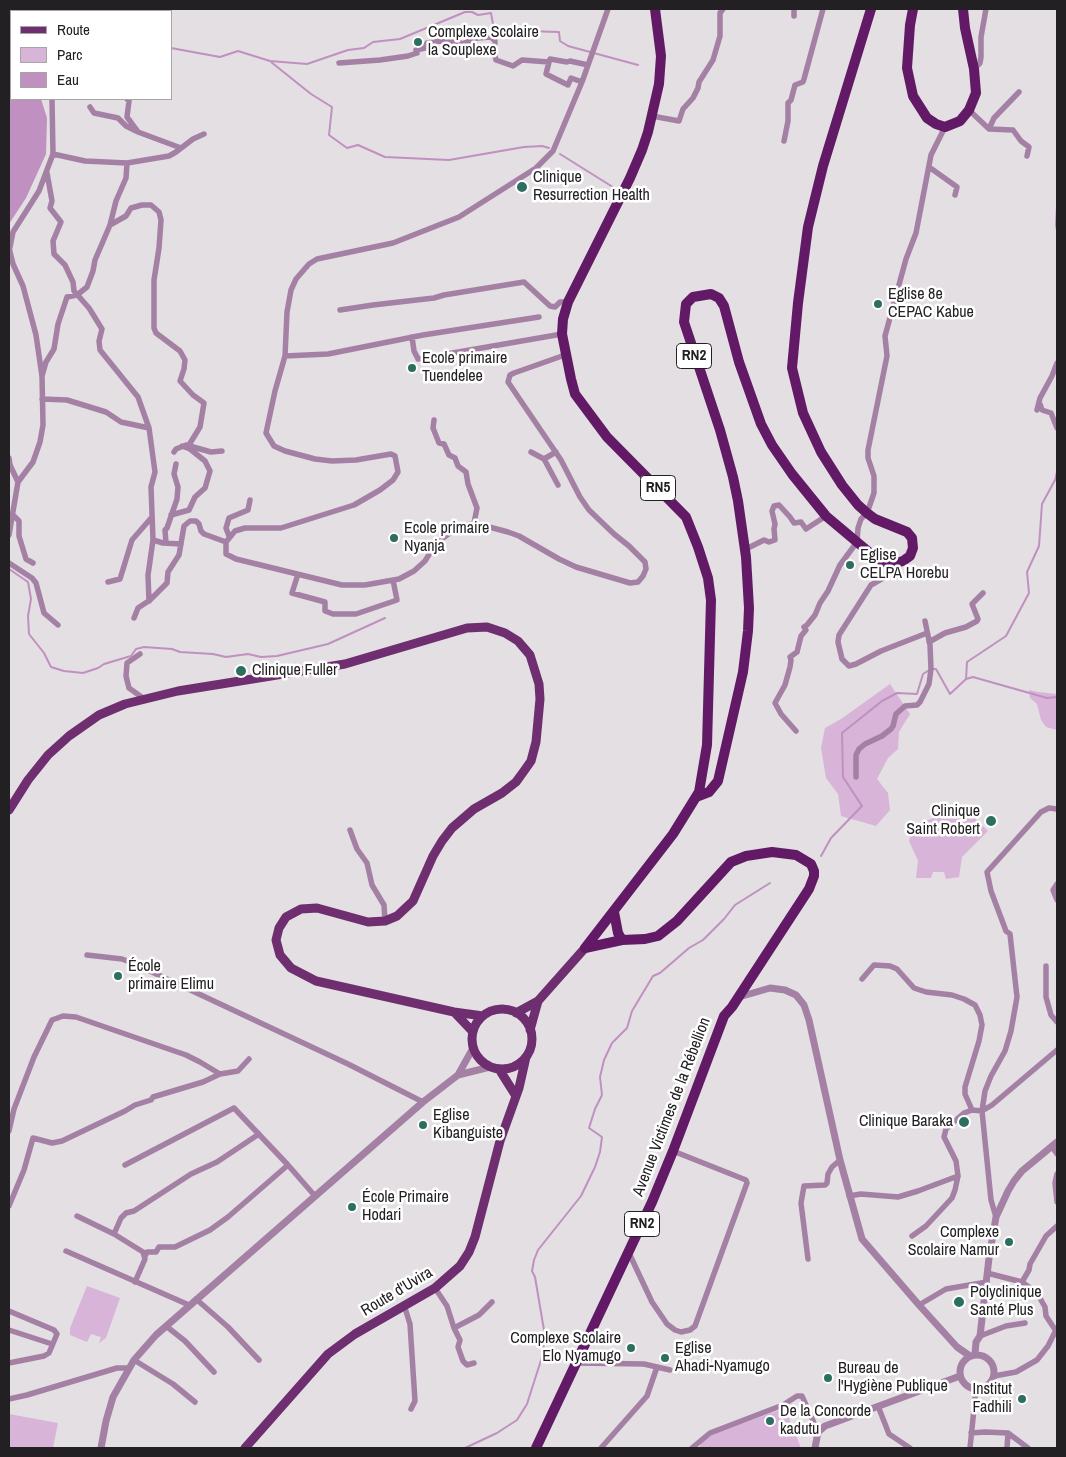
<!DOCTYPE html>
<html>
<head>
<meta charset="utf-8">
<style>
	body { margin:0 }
	#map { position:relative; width:1066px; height:1457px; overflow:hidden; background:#e3dfe3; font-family:"Archivo Narrow",sans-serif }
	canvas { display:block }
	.frame { position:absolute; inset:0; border:10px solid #222022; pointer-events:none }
	.legend { position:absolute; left:10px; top:10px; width:162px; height:90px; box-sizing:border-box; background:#fff; border:1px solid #a7a6a7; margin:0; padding:6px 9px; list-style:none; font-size:15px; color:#222022 }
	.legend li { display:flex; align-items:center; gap:10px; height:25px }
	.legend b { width:25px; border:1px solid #a7a6a7 }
</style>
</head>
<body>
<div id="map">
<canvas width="1066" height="1457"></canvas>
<div class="frame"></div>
<ul class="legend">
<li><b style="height:6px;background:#6e2e70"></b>Route</li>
<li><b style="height:14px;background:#d8b5d8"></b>Parc</li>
<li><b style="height:14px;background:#c090c0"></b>Eau</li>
</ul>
</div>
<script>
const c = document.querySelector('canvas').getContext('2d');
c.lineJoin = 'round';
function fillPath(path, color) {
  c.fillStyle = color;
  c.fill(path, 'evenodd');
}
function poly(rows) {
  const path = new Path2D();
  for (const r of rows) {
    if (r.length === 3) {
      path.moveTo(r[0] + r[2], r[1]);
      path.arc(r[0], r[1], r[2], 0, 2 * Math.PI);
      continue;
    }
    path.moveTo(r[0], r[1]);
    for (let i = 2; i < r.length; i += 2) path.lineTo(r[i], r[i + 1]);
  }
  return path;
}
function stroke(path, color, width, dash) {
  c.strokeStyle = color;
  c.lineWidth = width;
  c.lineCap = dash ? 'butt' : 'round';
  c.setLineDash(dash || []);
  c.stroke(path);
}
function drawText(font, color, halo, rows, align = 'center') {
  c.font = font + ' "Archivo Narrow",sans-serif';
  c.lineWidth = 5;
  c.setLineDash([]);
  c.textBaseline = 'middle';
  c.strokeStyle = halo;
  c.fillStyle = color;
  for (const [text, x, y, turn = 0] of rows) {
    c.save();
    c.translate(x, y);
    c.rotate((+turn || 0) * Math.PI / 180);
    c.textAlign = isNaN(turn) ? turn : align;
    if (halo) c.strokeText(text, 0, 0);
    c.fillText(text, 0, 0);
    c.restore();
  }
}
const green = poly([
	[890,684,910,714,899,732,898,749,888,758,877,779,888,793,890,810,876,826,841,816,838,794,826,778,821,748,825,728,841,719],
	[1029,690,1038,692,1057,694,1057,730,1046,727,1041,720,1037,704,1030,698],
	[965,809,988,831,962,857,959,877,946,879,944,872,933,872,931,878,916,878,918,861,909,841,913,825,934,818,935,813],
	[87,1286,120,1298,106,1338,99,1343,101,1337,91,1334,87,1342,70,1335,70,1328],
	[785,1408,801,1448,699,1448,701,1443,713,1434],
	[9,1414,58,1423,53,1448,9,1448]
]);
const water = poly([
	[9,50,11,54,11,99,41,99,47,118,46,154,26,198,9,224]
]);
const stream = poly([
	[137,9,140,11],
	[99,11,102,9],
	[171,48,220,57,238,51,270,61,307,64,348,50,364,48,373,42,400,39,465,12,472,12,478,15,491,13,494,30,559,32,560,41,568,46,638,65],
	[271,62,311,94,332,107,329,135,347,148,358,145,385,157,449,160,524,147,542,146,549,148],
	[560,154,616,189],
	[1057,206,1056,225,1057,230],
	[9,569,28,582,31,599,28,616,29,634,44,653,51,667,64,671,83,673,98,668,104,664,131,656,136,649,144,647,172,649,180,652,213,654,226,657,248,654,261,657,277,656,328,644,385,618],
	[966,679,973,677,1047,698,1057,697],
	[821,856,831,838,862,806,843,777,842,733,882,701,897,693,917,694,923,674,931,669,936,669,950,694,966,679,967,662,1006,636,1029,593,1027,572,1039,546,1042,504,1055,480,1057,472],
	[465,1448,497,1433,517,1420,527,1404,542,1357,545,1336,535,1277,532,1271,534,1260,538,1250,581,1196,595,1167,600,1152,602,1137,589,1128,595,1109,602,1095,600,1077,604,1060,612,1043,627,1028,632,1011,653,976,660,973,689,948,703,940,724,919,735,905,770,883]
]);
const minor = poly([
	[42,11,43,9],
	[162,11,164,9],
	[794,16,794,9],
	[549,62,550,59,567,62,570,61,588,65],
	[339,63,380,60,408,56,417,53,416,50,425,48,427,43,441,41,459,42,462,44,477,38,491,37,495,41,494,52,496,60,513,66,522,60,549,62,546,74,568,85,571,78,582,82],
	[974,69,980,63,981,57,981,37,986,9],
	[127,99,129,101,127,117,138,132,181,148],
	[90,107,94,113,118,118,126,126,136,131],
	[969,110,989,129,1013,130,1021,141,1029,147,1027,156],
	[652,116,679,121,683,109,693,98,698,88,699,82,713,60,720,36,720,13,723,9],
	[989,129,994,118,1019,92],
	[784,141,788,121,788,103,791,100,795,85,803,82,804,79,823,9],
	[53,154,85,161,127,163],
	[929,167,957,187,955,195],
	[47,173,52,201,50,208,61,222,53,241,54,254,65,265,73,282,74,291,89,308,102,329,99,341,100,350,138,397,149,428,155,472,151,487,153,540,163,543,181,544],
	[110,225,126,216,131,208,142,205,151,205,159,212,161,220,159,248,154,280,154,328,156,333,180,351,185,360,184,369,180,381,193,395,204,403,200,427,189,445],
	[9,252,13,232,39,191,53,154,52,99],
	[340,310,373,305,434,298,444,295,524,282,550,306,555,307,560,302,568,302],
	[412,337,414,351,418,359,562,334],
	[565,355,514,373,510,375,508,382,561,460,580,497,589,510,614,534,629,546,645,562,646,569,643,576,638,582,630,583,576,567,559,559,519,536,508,532,474,523,457,528,443,538,433,548,425,561,414,571,399,579,365,585,342,585,236,559,226,554,226,542,235,531,245,528,281,528,354,505,380,490,393,480,398,472,395,456,391,454,356,460,332,461,315,459,285,451,274,446,266,433,275,391,285,356,287,312,291,290,296,279,309,264,317,259,393,243,459,217,536,168,553,151,582,82,608,9],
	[285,356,328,354,423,335,539,317],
	[42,376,46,362,54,349,58,324,67,297,77,295,87,287,93,271,95,260,110,225,116,201,126,178,127,163,169,156,176,152,193,139,204,134],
	[42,399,67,400,106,412,121,422,149,428],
	[1040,404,1042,410,1051,413,1057,428],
	[1037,410,1040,398,1052,376,1057,363],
	[434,420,433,428,439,443,444,444,449,455,455,458,458,466,466,472,468,484,477,508,474,523],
	[174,452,176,449,186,445,211,452,222,451],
	[531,452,544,459,556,452],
	[9,458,10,465,18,482],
	[544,459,558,485],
	[13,515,19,521,19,536,26,559,33,563],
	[171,515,189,510,195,497,205,488,210,471,205,461,190,449,182,446],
	[9,535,18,482,33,462,40,442,43,425,42,376,36,335,23,286,13,264,9,248],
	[229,536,226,528,229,518,248,510,250,500],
	[166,543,165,530,167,528,177,499,178,487,174,474,176,464],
	[745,547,750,547,764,540,769,542,775,540,774,529,775,524,772,511,774,506,779,505,790,517,794,523,801,522,806,529,826,516],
	[9,563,32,578,36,583,44,613,58,625],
	[890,563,888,573,885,577,871,585,839,635,838,642,842,659,849,666,856,664,881,651,927,633],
	[298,574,292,593,325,602,325,611,333,614,356,614,397,600,393,580],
	[108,582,120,579,132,540,152,517],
	[149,601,148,575,153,540],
	[134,618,138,608,150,600,167,583,168,572,179,555,184,526,190,521,196,521,199,524,201,531,204,534,226,542],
	[929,642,945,633,966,627,977,621,978,619,972,604,983,593],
	[140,654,127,663,126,676,129,688,143,698],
	[796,731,781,714,775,703,785,685,790,667,791,660,790,657,797,652,801,636,806,630,804,627,807,625,815,615,820,603,828,591,840,565,857,542,858,528,861,519,867,513,874,493,874,476,868,458,868,450,887,356,885,336,906,259,916,233,931,155,945,127],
	[856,777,856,755,859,749,865,744,882,736,891,729,893,726,896,714,905,706,917,705,920,702,929,684,931,669,930,645,925,621],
	[350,830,357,849,367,863,372,885,384,905,385,921],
	[1057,884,1053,890,1057,900],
	[87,955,122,959,135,964,348,1064,423,1102],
	[1046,966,1046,997,1051,1015,1057,1022],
	[862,979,874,965,890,966,897,969,914,988,926,992,952,995,964,999,975,1005,980,1015,982,1025,979,1041,965,1087,965,1094,972,1110],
	[9,1131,14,1109,34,1057,52,1020,63,1016,76,1017,186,1055,200,1062,220,1074],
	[1052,1147,1057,1154],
	[125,1165,234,1108,288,1165,315,1196],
	[1057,1174,1055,1183,1057,1202],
	[849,1196,861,1194,898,1197,918,1191,958,1176],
	[9,1206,24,1170,33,1138,52,1143,62,1141,125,1111,135,1105,151,1100,153,1097,203,1082,220,1074,238,1071,249,1059],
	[77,1216,114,1234,143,1252,145,1259,135,1282],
	[996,1217,991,1200,982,1111,985,1091,991,1076,1005,1051,1011,1031,1017,997,1010,934,1006,931,991,891,987,872,1041,812,1049,808,1057,809],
	[114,1234,121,1218,126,1213,134,1211,191,1174,217,1162,259,1134],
	[912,1236,926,1226,952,1198,955,1190,958,1176,956,1161,944,1137,946,1129,964,1113,972,1110,982,1111,992,1105,1057,1050],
	[66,1251,189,1305],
	[629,1253,652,1302,667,1324,675,1330,681,1332,690,1330,695,1326,747,1183,746,1180,673,1151],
	[145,1256,147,1252,156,1252,159,1247,175,1247,210,1230,228,1217,288,1165],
	[808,1259,801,1203,804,1186,825,1185,827,1183,828,1174,832,1167,840,1160],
	[987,1273,1022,1282,1037,1293,1045,1307,1046,1316,1056,1331],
	[1022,1282,1029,1270,1030,1264,1046,1236,1057,1226],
	[435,1288,447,1306,454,1328,479,1315,492,1302],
	[196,1299,228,1327,259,1360],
	[404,1305,410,1324,415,1401,411,1409],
	[919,1305,946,1289,987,1282],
	[9,1311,54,1330,57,1334,49,1353,44,1356,9,1363],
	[166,1326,185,1341,214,1372],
	[454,1328,460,1340,458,1347,463,1361,467,1365,474,1363],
	[9,1330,52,1344],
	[980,1336,1006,1326,1025,1323],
	[134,1360,173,1384,195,1402],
	[576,1363,644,1364,670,1370],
	[994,1376,1016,1372,1037,1360,1048,1346,1057,1328],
	[9,1399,27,1395,117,1368,129,1368],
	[878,1406,889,1434,910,1448],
	[971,1433,985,1432,1008,1433,1028,1448],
	[601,1448,647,1396,657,1367],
	[692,1448,710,1433,783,1405,797,1396,802,1396,818,1432],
	[970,1448,976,1389],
	[1007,1448,1008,1433]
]);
const tertiary = poly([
	[739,997,770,988,785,990,796,995,804,1005,809,1020,840,1160,862,1239,919,1305,957,1347,970,1356],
	[458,1075,490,1067],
	[975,1354,976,1342,980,1336,989,1258,996,1217,1008,1191,1014,1181,1022,1171,1057,1142],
	[977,1372,17],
	[101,1448,106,1421,113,1397,134,1360,156,1335,423,1102,458,1075,473,1048],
	[815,1448,818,1432,825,1426,960,1376]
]);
const primary = poly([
	[9,810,28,780,48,755,69,736,99,715,125,704,178,691,345,664,467,628,487,627,505,633,518,641,530,655,539,684,540,699,536,742,531,761,524,771,516,782,502,793,474,809,452,828,442,841,433,856,413,901,397,916,385,921,368,922,317,908,301,909,286,917,279,928,276,940,280,955,291,968,316,981,454,1012,483,1016],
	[502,1039,30],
	[454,1012,473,1032],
	[516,1013,538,1001,585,948],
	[530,1030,538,1001],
	[499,1069,516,1096],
	[245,1448,328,1354,355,1334,435,1288,460,1266,469,1252,475,1237,500,1141,519,1088,526,1057]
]);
const trunk = poly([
	[913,9,910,25,907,68,913,96,927,118,936,124,945,127,960,121,969,110,976,93,974,69,965,28,963,9],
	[696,797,709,792,718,781,743,672,748,631,749,608,746,557,738,501,733,477,720,430,684,322,686,304,693,297,711,294,719,298,724,306,739,362,761,424,772,445,792,474,826,516,876,558,887,563,896,563,903,561,910,556,913,548,912,538,907,532,875,519,867,513,858,505,842,485,821,452,803,413,792,368,798,303,808,227,823,166,871,9],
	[614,912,618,933,622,940],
	[585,948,673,834,699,792,707,745,711,600,708,578,698,547,686,517,607,437,575,394,571,379,562,334,563,319,568,302,630,178,642,150,648,132,659,84,661,56,655,9],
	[536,1448,652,1202,673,1151,724,1016,732,1007,809,889,814,876,814,871,811,864,796,855,772,852,746,856,731,862,677,921,658,936,645,939,622,940,585,948]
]);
const markers = [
	[418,42,5,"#2c6e60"],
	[522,187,6,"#2c6e60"],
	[878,304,5,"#2c6e60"],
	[412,368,5,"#2c6e60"],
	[394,538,5,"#2c6e60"],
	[850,565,5,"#2c6e60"],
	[241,671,6,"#2c6e60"],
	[991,821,6,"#2c6e60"],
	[118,976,5,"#2c6e60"],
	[964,1122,6,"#2c6e60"],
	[423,1125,5,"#2c6e60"],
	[352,1207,5,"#2c6e60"],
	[1009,1242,5,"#2c6e60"],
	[959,1302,6,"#2c6e60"],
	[631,1348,5,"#2c6e60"],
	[665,1358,5,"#2c6e60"],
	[828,1378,5,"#2c6e60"],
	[1022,1399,5,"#2c6e60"],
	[770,1421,5,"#2c6e60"]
];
const shields = [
	[694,356,35],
	[658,488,35],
	[642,1224,35]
];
const shieldNames = [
	["RN2",694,356],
	["RN5",658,488],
	["RN2",642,1224]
];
const poiNames = [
	["Complexe Scolaire",428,33],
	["la Souplexe",428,51],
	["Clinique",533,178],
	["Resurrection Health",533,196],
	["Eglise 8e",888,295],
	["CEPAC Kabue",888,313],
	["Ecole primaire",422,359],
	["Tuendelee",422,377],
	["Ecole primaire",404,529],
	["Nyanja",404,547],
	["Eglise",860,556],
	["CELPA Horebu",860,574],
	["Clinique Fuller",252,671],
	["Clinique",980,812,"right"],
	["Saint Robert",980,830,"right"],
	["École",128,967],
	["primaire Elimu",128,985],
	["Eglise",433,1116],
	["Kibanguiste",433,1134],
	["Clinique Baraka",953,1122,"right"],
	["École Primaire",362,1198],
	["Hodari",362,1216],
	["Complexe",999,1233,"right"],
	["Scolaire Namur",999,1251,"right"],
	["Polyclinique",970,1293],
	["Santé Plus",970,1311],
	["Complexe Scolaire",621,1339,"right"],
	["Elo Nyamugo",621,1357,"right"],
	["Eglise",675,1349],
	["Ahadi-Nyamugo",675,1367],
	["Bureau de",838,1369],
	["l'Hygiène Publique",838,1387],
	["Institut",1012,1390,"right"],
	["Fadhili",1012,1408,"right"],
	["De la Concorde",780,1412],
	["kadutu",780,1430]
];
const streetNames = [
	["Avenue Victimes de la Rébellion",672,1107,-69],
	["Route d'Uvira",397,1292,-31]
];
fillPath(green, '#d8b5d8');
fillPath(water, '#c090c0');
stroke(stream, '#c090c0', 2);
stroke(minor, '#a481a4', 5.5);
stroke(tertiary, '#a481a4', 7);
stroke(primary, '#6e2e70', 9);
stroke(trunk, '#631a66', 10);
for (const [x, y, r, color] of markers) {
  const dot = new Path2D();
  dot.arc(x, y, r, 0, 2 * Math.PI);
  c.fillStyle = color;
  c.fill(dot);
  stroke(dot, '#fff', 2);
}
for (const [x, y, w] of shields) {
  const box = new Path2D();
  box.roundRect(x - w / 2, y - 12.5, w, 25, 4);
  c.fillStyle = '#fff';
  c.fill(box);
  stroke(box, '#222022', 1);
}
drawText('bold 15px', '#222022', null, shieldNames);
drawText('16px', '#222022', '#fff', poiNames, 'left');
drawText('16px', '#222022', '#fff', streetNames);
</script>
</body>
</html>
